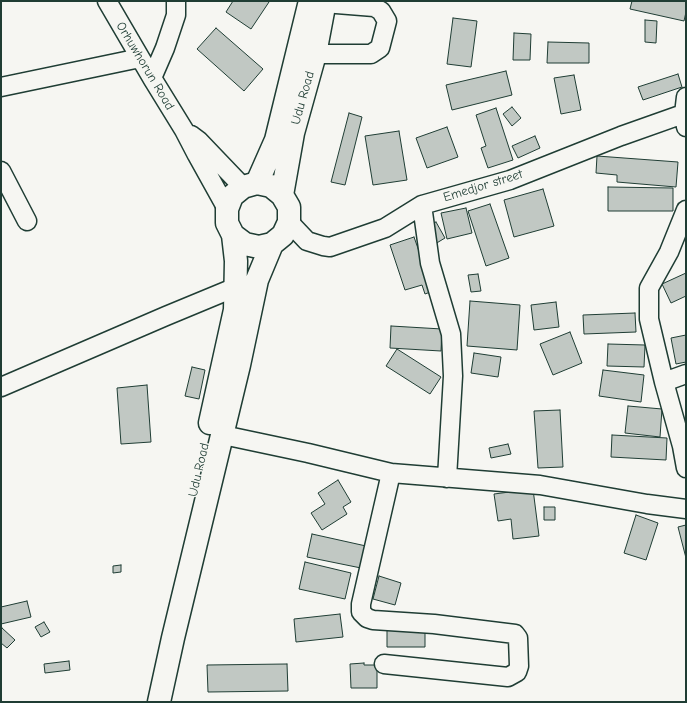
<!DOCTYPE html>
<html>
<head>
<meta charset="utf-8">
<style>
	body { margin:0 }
	#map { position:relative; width:687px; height:703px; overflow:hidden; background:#f6f6f2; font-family:"Comic Neue",sans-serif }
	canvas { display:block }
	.frame { position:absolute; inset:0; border:2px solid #1f3d34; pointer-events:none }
</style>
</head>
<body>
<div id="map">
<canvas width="687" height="703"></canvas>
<div class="frame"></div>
</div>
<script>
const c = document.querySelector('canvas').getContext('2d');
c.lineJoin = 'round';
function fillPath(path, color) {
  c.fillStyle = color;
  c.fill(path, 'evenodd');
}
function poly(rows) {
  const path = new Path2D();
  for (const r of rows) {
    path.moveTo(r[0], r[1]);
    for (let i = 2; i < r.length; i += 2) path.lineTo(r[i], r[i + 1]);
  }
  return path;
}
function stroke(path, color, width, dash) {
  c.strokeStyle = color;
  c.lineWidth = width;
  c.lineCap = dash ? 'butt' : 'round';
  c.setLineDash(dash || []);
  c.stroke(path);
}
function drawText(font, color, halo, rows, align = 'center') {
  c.font = font + ' "Comic Neue",sans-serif';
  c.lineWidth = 3;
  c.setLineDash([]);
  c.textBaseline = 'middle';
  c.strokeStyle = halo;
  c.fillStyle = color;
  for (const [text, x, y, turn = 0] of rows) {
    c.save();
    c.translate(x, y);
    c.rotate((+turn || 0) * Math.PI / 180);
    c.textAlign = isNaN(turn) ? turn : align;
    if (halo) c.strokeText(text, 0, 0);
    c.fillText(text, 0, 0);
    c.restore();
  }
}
const building = poly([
	[233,1,267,1,269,2,251,29,226,12,233,1],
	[632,1,686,1,686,12,684,21,630,9,632,1],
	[453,18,477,21,471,67,447,64,453,18],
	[645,20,657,21,656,43,645,42,645,20],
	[216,28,263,69,244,91,197,49,216,28],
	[514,33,531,34,530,60,513,60,514,33],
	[548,42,589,43,589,63,547,63,548,42],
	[506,71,512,95,452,110,446,85,506,71],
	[678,74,682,87,643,100,638,87,678,74],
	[574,75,581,110,561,114,554,78,574,75],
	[512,107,521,118,512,126,503,114,512,107],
	[496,108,513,160,488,168,481,148,486,146,476,115,496,108],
	[349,113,362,117,345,185,331,182,349,113],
	[447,127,458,157,427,168,416,138,447,127],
	[399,131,407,180,373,185,365,136,399,131],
	[535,136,540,148,518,158,512,146,535,136],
	[597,156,678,162,676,187,617,182,617,175,596,173,597,156],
	[608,187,673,188,673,211,608,211,608,187],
	[543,189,554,226,514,237,504,200,543,189],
	[490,204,509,258,486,266,468,211,490,204],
	[466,208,472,233,447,239,441,213,466,208],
	[436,222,445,238,435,244,426,227,436,222],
	[414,237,433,291,425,294,422,285,405,290,390,245,414,237],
	[686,273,686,296,671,303,662,284,686,273],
	[478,274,481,291,471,292,468,275,478,274],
	[470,301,520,305,517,350,467,346,470,301],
	[556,302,559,327,534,330,531,305,556,302],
	[635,313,636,332,584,334,583,315,635,313],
	[391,326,442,329,441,351,390,348,391,326],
	[570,332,582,363,553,375,540,344,570,332],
	[686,335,686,362,676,364,671,338,686,335],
	[608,344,645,345,644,367,607,366,608,344],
	[397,349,441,377,430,394,386,366,397,349],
	[474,353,501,357,498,377,471,373,474,353],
	[192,367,205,370,199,399,185,396,192,367],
	[603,370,644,375,641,402,599,396,603,370],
	[147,385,151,442,121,444,117,388,147,385],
	[628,406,662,409,660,437,625,433,628,406],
	[560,410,563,467,538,468,534,411,560,410],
	[612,435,667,438,666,460,611,457,612,435],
	[508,444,511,454,491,458,489,448,508,444],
	[338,480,351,502,343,507,347,514,322,530,311,513,325,504,318,493,338,480],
	[533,489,539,536,513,539,511,519,498,521,494,494,533,489],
	[544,507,555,507,555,520,544,520,544,507],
	[636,515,658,523,646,560,624,553,636,515],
	[686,525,686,558,678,527,686,525],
	[312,534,366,546,361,568,307,557,312,534],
	[305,562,351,573,345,599,299,589,305,562],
	[121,565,121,572,113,573,113,566,121,565],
	[379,576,401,583,395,605,373,599,379,576],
	[27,601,31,617,1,624,1,607,27,601],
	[340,614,343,637,296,642,294,619,340,614],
	[44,622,50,632,41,637,35,627,44,622],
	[2,628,15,640,7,648,1,643,1,629,2,628],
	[387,628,425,629,425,647,387,647,387,628],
	[69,661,70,670,45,673,44,664,69,661],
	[364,663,364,665,377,665,377,688,351,688,350,664,364,663],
	[287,664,288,691,208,692,207,665,287,664]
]);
const minor = poly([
	[107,1,152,78,184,130,197,155,227,209],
	[315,54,371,54,380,48,387,21,381,11,374,7,324,3],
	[152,78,165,48,176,15,176,1],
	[1,87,140,58],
	[686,97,684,114,686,127],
	[191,135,199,141,243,187],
	[1,171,27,221],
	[422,205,430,263,451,334,453,376,447,478],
	[686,210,669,252,649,288,649,319,664,382,682,446,686,468],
	[289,222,307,241,323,246,330,247,385,228,422,205,510,180,621,136,686,113],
	[664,382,686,374],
	[1,387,166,316,236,287],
	[223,435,308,453,391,473,540,485,647,504,686,509],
	[384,664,508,677,517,672,519,666,518,638,515,634,434,624,373,620,367,618,361,612,361,604,391,473]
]);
const major = poly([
	[257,183,276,140,310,1],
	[282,195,293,133,315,54,325,1],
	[210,423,235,310,236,261,233,235],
	[159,702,173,638,239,365,257,280,272,244,283,235,289,222,289,207,282,195,271,186,257,183,243,187,232,196,227,209,227,223,233,235,245,244,259,247,272,244]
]);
const streetNames = [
	["Orhuwhorun Road",145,66,59],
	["Udu Road",303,98,-74],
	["Emedjor street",483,186,-17],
	["Udu Road",199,470,-77]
];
fillPath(building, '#c1c8c3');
stroke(building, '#1f3d34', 1);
stroke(minor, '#1f3d34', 21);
stroke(major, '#1f3d34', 25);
stroke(minor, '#f6f6f2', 18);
stroke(major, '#f6f6f2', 22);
drawText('13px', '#1f3d34', '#f6f6f2', streetNames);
</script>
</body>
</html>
